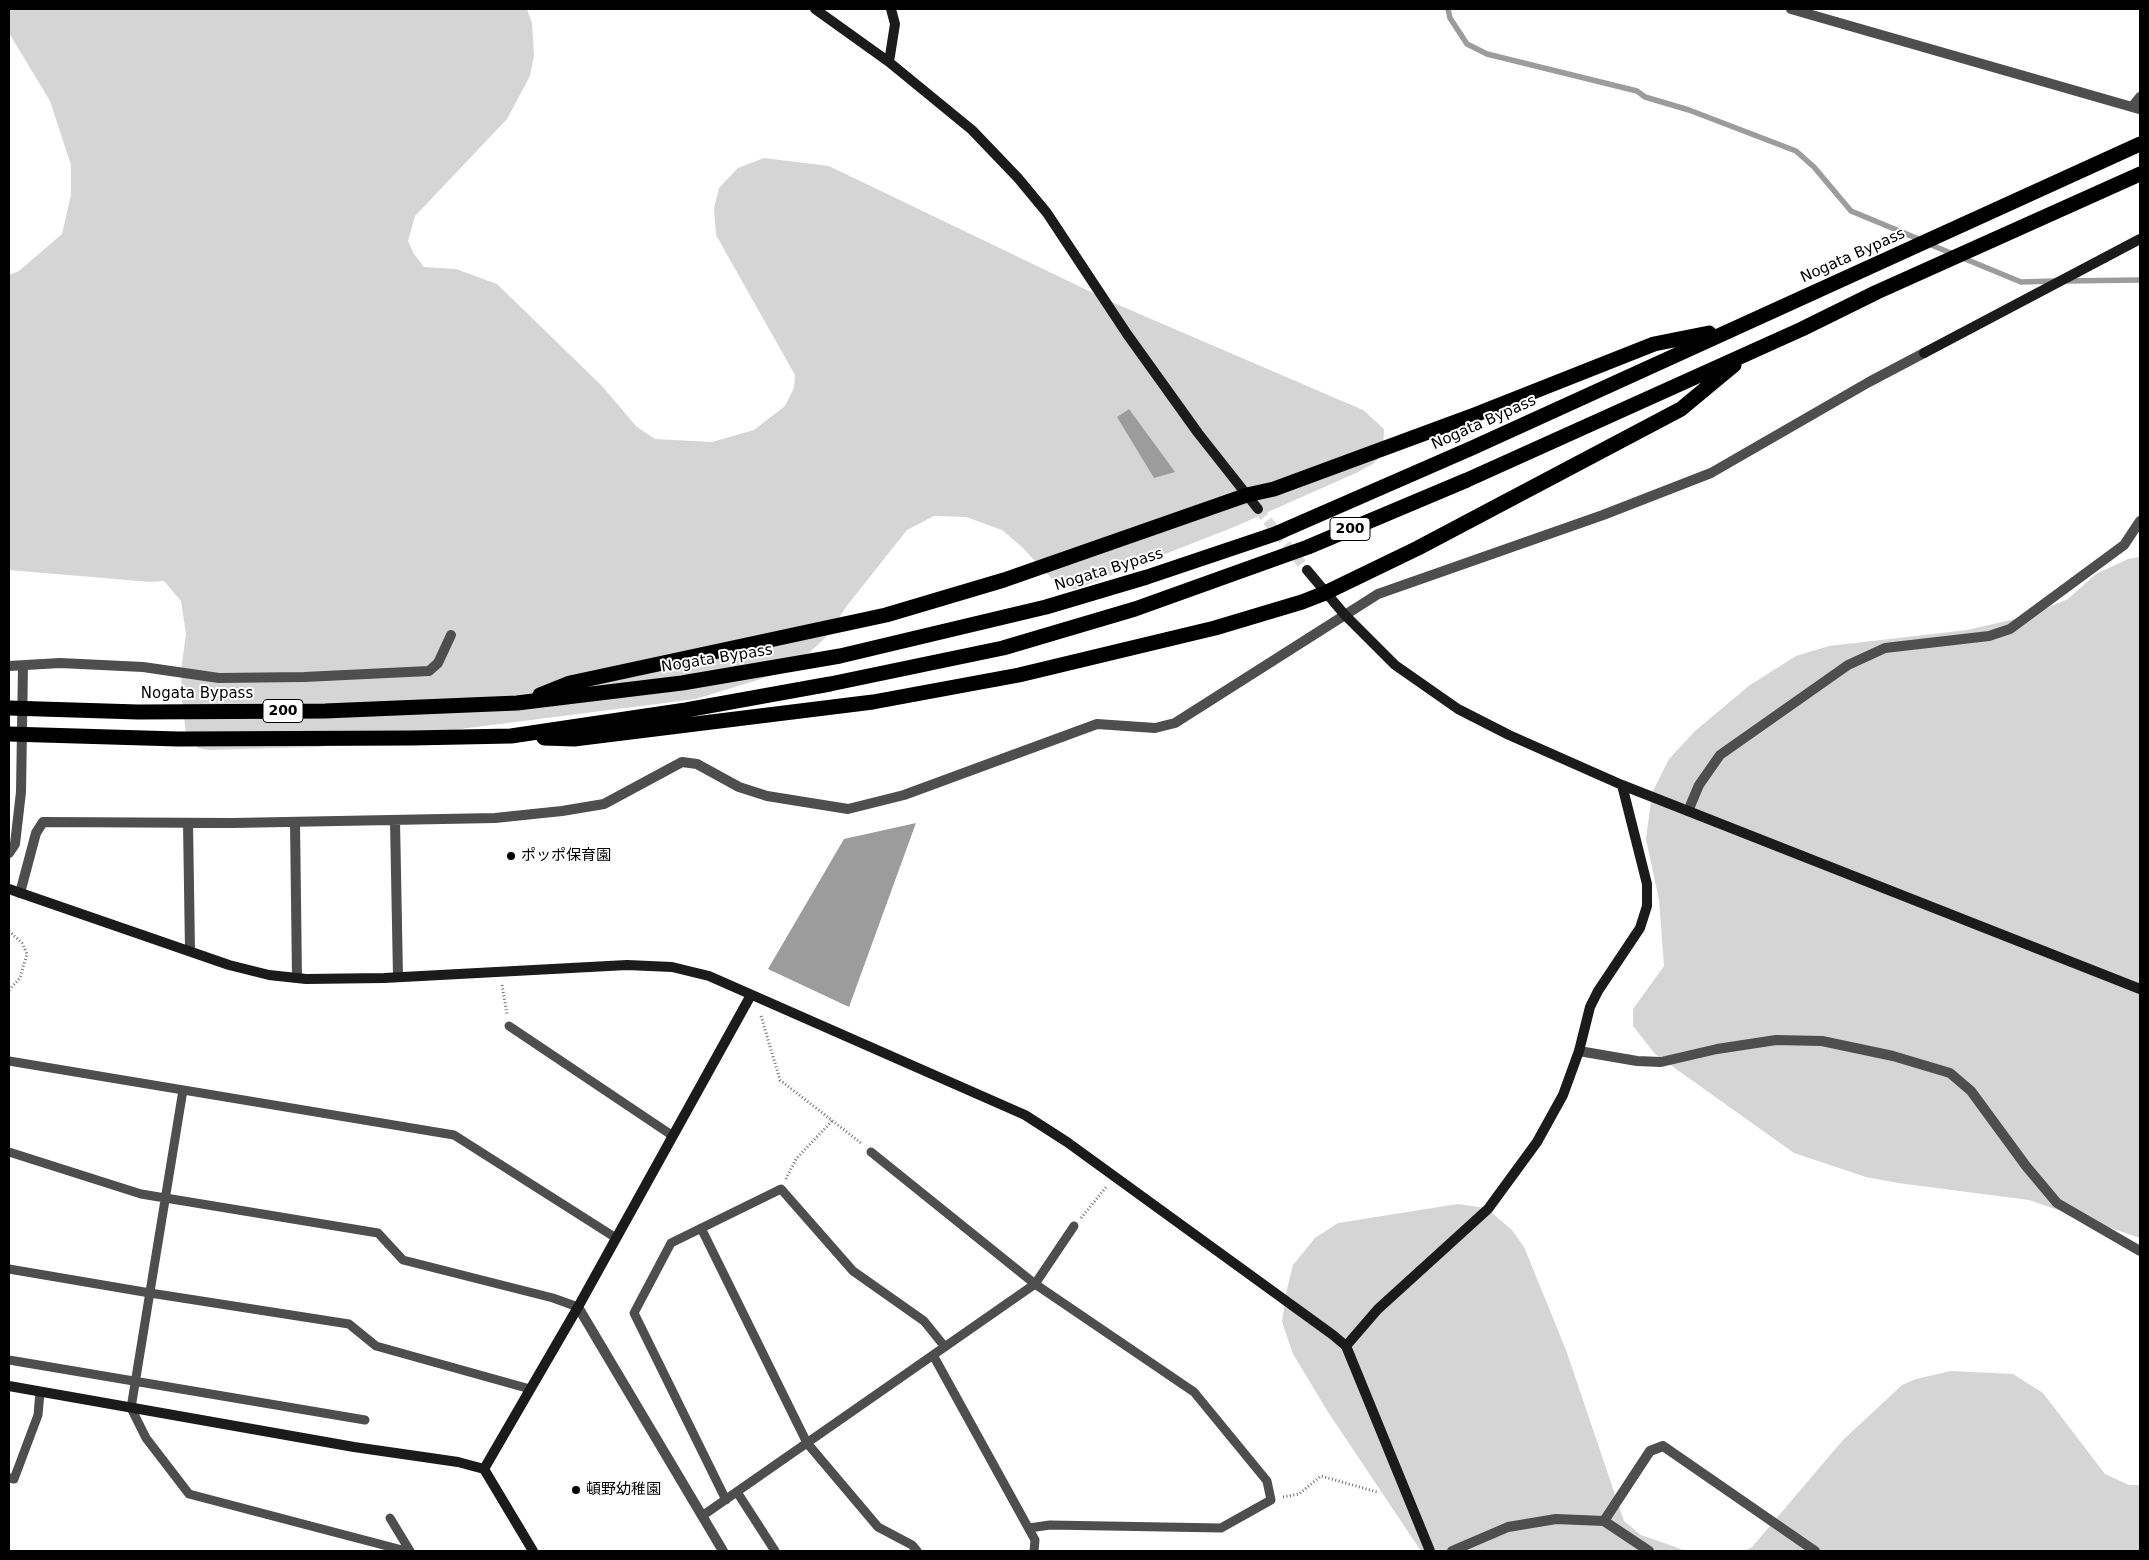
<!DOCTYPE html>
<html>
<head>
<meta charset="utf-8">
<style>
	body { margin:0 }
	#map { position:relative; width:2149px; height:1560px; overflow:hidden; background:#fff; font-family:"DejaVu Sans",sans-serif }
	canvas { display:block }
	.frame { position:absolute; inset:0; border:10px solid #000; pointer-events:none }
</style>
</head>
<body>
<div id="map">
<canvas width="2149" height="1560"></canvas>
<div class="frame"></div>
</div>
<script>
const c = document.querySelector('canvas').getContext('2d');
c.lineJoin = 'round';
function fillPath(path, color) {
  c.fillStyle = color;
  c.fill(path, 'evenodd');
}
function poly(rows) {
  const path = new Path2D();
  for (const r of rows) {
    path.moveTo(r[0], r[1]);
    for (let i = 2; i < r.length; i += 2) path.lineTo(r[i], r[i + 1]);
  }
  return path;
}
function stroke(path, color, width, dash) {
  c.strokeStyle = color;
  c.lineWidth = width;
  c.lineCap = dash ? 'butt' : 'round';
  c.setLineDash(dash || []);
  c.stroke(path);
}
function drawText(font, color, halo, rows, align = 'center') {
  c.font = font + ' "DejaVu Sans","Noto Sans JP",sans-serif';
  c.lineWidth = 4;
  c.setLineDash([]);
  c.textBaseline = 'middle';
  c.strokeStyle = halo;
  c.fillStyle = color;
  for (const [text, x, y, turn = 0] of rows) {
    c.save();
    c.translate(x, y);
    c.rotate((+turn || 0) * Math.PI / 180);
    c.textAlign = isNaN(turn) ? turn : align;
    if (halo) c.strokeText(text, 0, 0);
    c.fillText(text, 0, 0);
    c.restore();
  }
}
const green = poly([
	[9,9,527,9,532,23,534,55,530,76,507,119,415,216,408,241,414,254,424,267,456,269,497,284,602,386,636,426,655,439,712,442,754,430,785,406,794,388,795,375,716,235,714,209,719,188,738,168,764,158,829,166,1114,303,1363,410,1384,429,1383,454,1373,464,1356,473,1234,527,1076,589,1065,588,1054,581,1022,547,1002,530,966,517,934,516,907,530,846,607,827,636,807,655,780,673,696,699,319,747,209,750,198,748,186,733,182,701,181,671,186,634,181,601,164,581,150,582,9,570,9,275,19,271,62,234,71,195,71,165,50,101,9,33],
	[2140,557,2140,1238,2029,1200,1898,1183,1866,1177,1794,1153,1655,1054,1633,1026,1633,1009,1664,966,1659,900,1646,839,1652,793,1669,759,1695,731,1750,685,1796,656,1829,646,1967,630,2028,616,2068,599,2096,574,2128,559],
	[1458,1204,1486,1208,1512,1230,1524,1247,1566,1350,1624,1521,1641,1535,1687,1551,1421,1551,1328,1412,1293,1354,1282,1322,1286,1293,1293,1265,1315,1238,1338,1223],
	[1951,1371,2013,1374,2043,1393,2105,1474,2129,1485,2140,1485,2140,1551,1744,1551,1752,1547,1843,1440,1902,1385,1916,1379]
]);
const water = poly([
	[1129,409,1175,472,1154,478,1117,417],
	[916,823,849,1007,768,969,844,839]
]);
const stream = poly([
	[1448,9,1450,18,1467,44,1487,54,1637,91,1645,97,1689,110,1796,151,1814,167,1851,211,1921,240],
	[1929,244,2021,282,2055,281],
	[2064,281,2140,280]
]);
const secondaryTunnel = poly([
	[1258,509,1307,570]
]);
const path = poly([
	[9,931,22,943,27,954,20,978,9,990],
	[502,985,507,1014],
	[761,1016,780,1080,861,1143],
	[786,1179,796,1159,832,1121],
	[1081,1218,1107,1186],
	[1283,1497,1299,1494,1321,1476,1377,1492]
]);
const lane = poly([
	[509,1026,673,1136],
	[9,1061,454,1135,616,1238],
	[183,1090,131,1408,146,1438,189,1494,406,1551],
	[9,1152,141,1194,378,1233,403,1260,553,1298,578,1307],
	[871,1152,1035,1284,1194,1392,1267,1481,1271,1500,1221,1528,1050,1525,1029,1528],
	[701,1228,807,1443,878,1527,912,1545,917,1551],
	[9,1269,150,1293,349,1324,376,1346,530,1389],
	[933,1355,1035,1540,1034,1551],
	[9,1360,365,1420],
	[9,1478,14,1479,38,1415,40,1392],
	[737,1492,775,1551],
	[726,1500,634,1313,671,1243,781,1189,853,1271,924,1321,945,1347],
	[702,1516,1035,1284,1074,1226],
	[390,1518,410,1551]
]);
const street = poly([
	[1791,9,2139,109],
	[2132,107,2140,97],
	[9,666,60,663,143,667,219,678,304,677,429,671,438,663,451,635],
	[1688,811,1699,785,1720,755,1848,665,1885,648,1989,636,2010,629,2124,545,2140,521],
	[395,820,398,977],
	[295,822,297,978],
	[188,823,190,951],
	[9,853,15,844,21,792,23,666],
	[20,893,36,833,43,822,233,823,495,818,562,811,604,804,682,762,697,764,739,787,767,796,848,809,904,795,1097,724,1155,728,1175,723,1378,594,1603,515,1711,473,1869,382,1924,353],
	[1579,1051,1637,1061,1661,1062,1717,1049,1776,1040,1822,1041,1893,1056,1950,1073,1971,1091,2026,1166,2057,1203,2140,1251],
	[578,1307,723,1551],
	[1604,1521,1650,1451,1663,1446,1815,1551],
	[1452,1551,1508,1527,1556,1519,1604,1521,1649,1551]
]);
const secondary = poly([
	[815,9,889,62],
	[891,9,895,24,889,62,972,130,1018,178,1047,213,1127,334,1198,433,1258,509],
	[1924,353,2140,239],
	[1307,570,1344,614,1395,665,1458,709,1509,735,1622,785,2140,989],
	[9,889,229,965,269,975,306,979,384,978,627,965,672,967,709,976,1025,1115,1067,1142,1333,1335,1346,1346,1430,1551],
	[1346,1346,1378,1309,1488,1209,1537,1142,1563,1095,1579,1051,1590,1007,1598,991,1640,928,1647,906,1647,884,1622,785],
	[9,1386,354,1447,458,1462,484,1469,533,1551],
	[484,1469,578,1307,751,995]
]);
const highway = poly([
	[540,695,570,683,886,615,1004,580,1247,495,1274,489,1477,414,1654,344,1709,333],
	[9,708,138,712,325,711,517,703,682,683,840,656,1046,607,1147,577,1275,534,1472,448,2140,144],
	[9,734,178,739,412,738,511,736,686,710,830,684,1003,648,1135,609,1308,547,1467,480,1802,329,1877,292,2140,174],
	[544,738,574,739,873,702,1019,675,1215,628,1302,602,1325,593,1418,548,1681,409,1734,365]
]);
const markers = [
	[511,856,5,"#000"],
	[576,1490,5,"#000"]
];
const shields = [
	[1350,529,40],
	[283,711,40]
];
const shieldNames = [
	["200",1350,529],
	["200",283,711]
];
const streetNames = [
	["Nogata Bypass",1853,256,-24],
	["Nogata Bypass",1484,423,-24],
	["Nogata Bypass",1109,570,-17],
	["Nogata Bypass",717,659,-9],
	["Nogata Bypass",197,694]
];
const poiNames = [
	["ポッポ保育園",521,856],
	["頓野幼稚園",586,1490]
];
fillPath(green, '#d5d5d5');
fillPath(water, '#9c9c9c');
stroke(stream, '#9c9c9c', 5.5);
stroke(secondaryTunnel, '#d9d9d9', 10, [10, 5]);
stroke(path, '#707070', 3, [1, 2.5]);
stroke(lane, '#4e4e4e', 9);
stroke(street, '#4e4e4e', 10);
stroke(secondary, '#1b1b1b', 10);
stroke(highway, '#000', 15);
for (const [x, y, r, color] of markers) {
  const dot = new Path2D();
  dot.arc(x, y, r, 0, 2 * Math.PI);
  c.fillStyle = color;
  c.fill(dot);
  stroke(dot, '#fff', 2);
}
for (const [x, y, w] of shields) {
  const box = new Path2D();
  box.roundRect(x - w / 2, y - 11.5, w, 23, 4);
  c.fillStyle = '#fff';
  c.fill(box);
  stroke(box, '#000', 1);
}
drawText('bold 14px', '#000', null, shieldNames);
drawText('15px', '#000', '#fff', streetNames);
drawText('15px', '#000', '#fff', poiNames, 'left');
</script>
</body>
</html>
